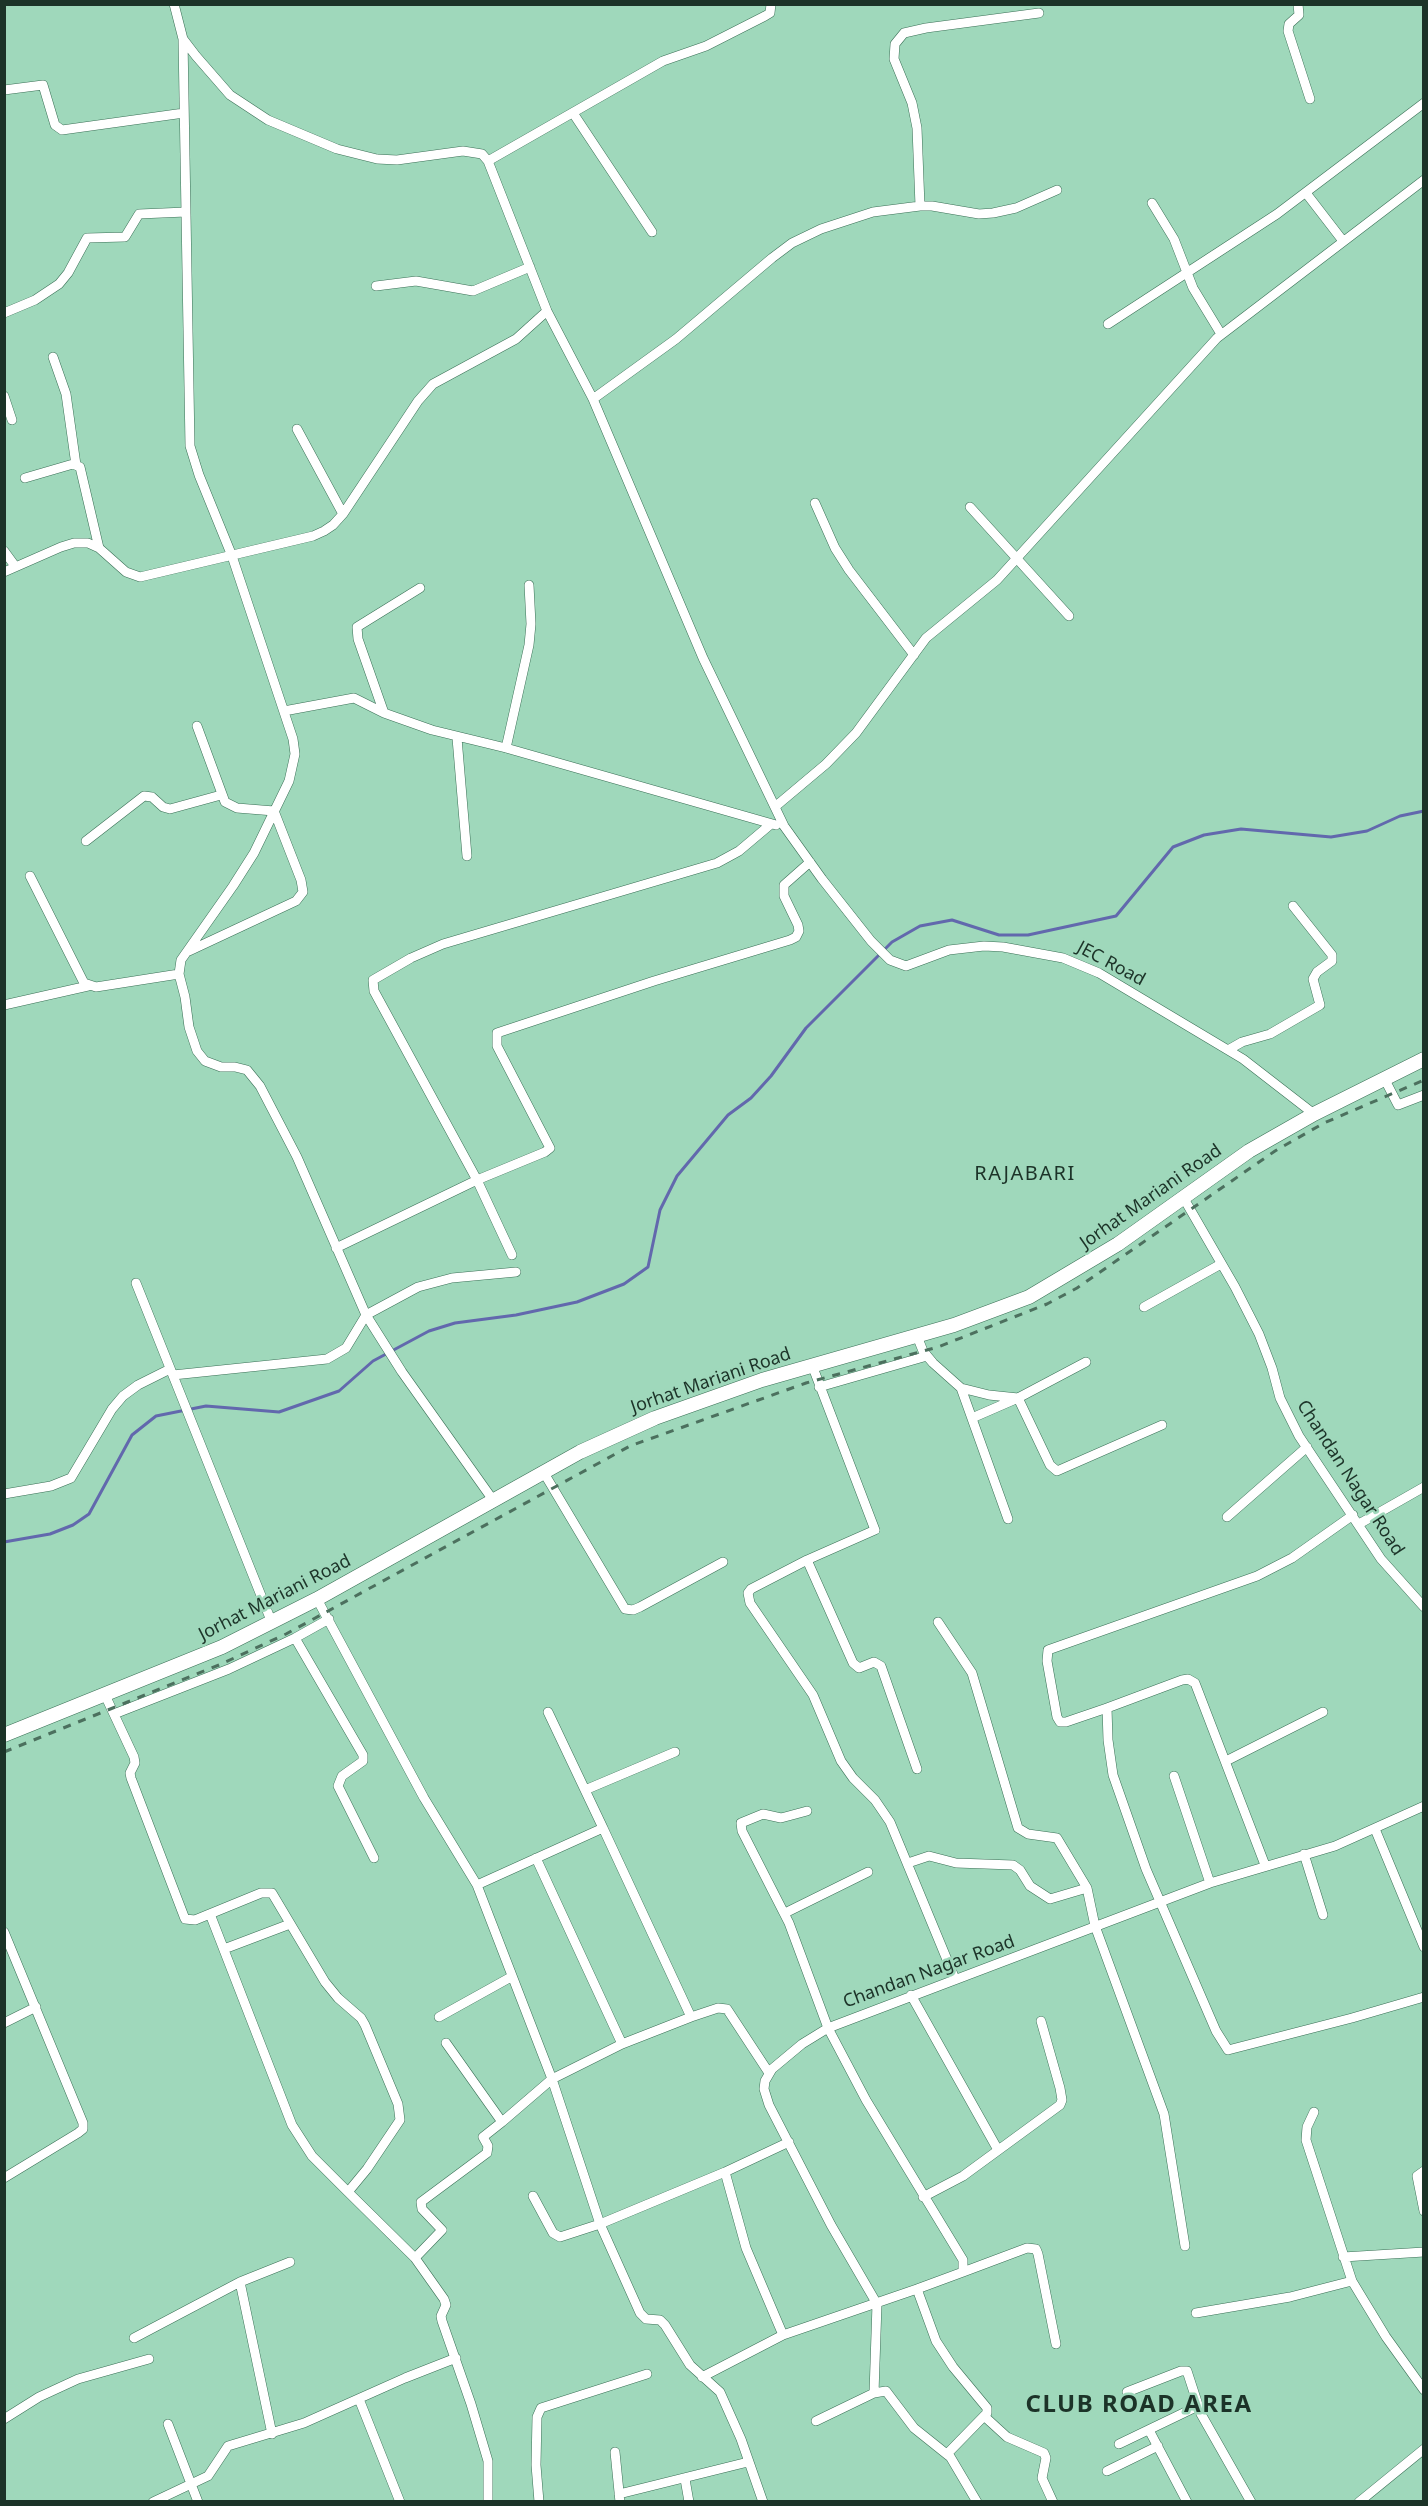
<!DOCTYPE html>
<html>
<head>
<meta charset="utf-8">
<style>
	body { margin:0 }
	#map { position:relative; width:1428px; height:2506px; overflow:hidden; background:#9fd8bb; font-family:"Noto Sans",sans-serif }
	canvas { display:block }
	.frame { position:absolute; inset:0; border:6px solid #1c3328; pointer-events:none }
</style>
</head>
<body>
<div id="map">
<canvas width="1428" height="2506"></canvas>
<div class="frame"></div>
</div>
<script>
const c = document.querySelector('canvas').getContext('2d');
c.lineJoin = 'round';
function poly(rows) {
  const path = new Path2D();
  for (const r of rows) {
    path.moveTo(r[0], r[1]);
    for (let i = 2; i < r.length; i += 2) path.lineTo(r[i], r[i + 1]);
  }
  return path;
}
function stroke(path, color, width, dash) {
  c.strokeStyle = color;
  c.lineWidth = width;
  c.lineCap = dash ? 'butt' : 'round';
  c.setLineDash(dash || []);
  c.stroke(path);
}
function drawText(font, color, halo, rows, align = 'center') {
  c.font = font + ' "Noto Sans",sans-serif';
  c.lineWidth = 5;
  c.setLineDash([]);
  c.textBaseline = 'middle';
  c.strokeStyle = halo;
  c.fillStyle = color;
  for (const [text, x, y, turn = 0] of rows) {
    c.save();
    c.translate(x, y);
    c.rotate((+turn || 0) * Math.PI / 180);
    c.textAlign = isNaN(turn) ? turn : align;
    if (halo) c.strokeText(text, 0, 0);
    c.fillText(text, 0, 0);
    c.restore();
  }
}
const stream = poly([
	[4,1542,50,1534,73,1525,89,1514,132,1435,156,1416,206,1406,279,1412,339,1391,373,1361,429,1331,455,1323,516,1315,577,1302,624,1284,648,1267,660,1210,677,1176,728,1115,751,1098,771,1076,806,1028,892,942,920,926,952,920,999,935,1028,935,1116,916,1173,847,1204,835,1241,829,1331,837,1367,831,1400,816,1424,811]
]);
const minor = poly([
	[174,4,183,39,196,56,230,95,268,120,337,149,377,159,397,160,463,151,482,154,488,161,547,311,593,399,703,658,784,826,822,879,871,941,890,960,906,966,949,950,984,946,1003,947,1063,958,1099,973,1243,1059,1314,1114],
	[1298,4,1299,15,1289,24,1288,31,1310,99],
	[183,39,190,446,199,475,232,556,293,739,295,754,289,781,254,853,233,886,181,960,179,974,185,997,189,1027,197,1051,205,1061,221,1067,235,1067,247,1070,260,1086,297,1157,366,1315,402,1372,493,1500],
	[4,90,43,85,55,125,62,130,184,113],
	[573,113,652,232],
	[488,161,663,61,706,46,765,16,770,13,771,4],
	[1306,193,1343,241],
	[1152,203,1174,239,1193,288,1221,334],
	[920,206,917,128,912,103,894,59,895,44,904,33,926,28,1039,13],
	[376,286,416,281,473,291,530,267],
	[4,313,35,300,59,284,68,273,87,238,125,237,139,214,186,212],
	[1108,324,1277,214,1424,103],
	[53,357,66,394,76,465],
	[4,396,12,420],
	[593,399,676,339,772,258,792,243,821,229,873,212,920,206,932,206,979,214,993,213,1016,208,1057,190],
	[297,429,343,514],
	[25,478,73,464,80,467,99,548],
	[815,503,835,548,849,570,914,655],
	[970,507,1069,616],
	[4,551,15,566],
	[4,572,61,547,74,543,88,543,99,548,126,572,140,577,313,536,324,531,333,525,343,514,418,401,433,384,516,339,547,311],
	[284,711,354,698,384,713,432,730,506,748,776,825],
	[384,713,358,639,357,627,420,588],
	[457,738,467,856],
	[506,748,529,645,531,624,529,585],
	[776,806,826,764,856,733,926,638,997,580,1217,338,1424,180],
	[86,841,144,796,152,797,163,807,170,809,221,795],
	[30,876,84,983,96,987,179,974],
	[189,951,296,901,303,892,301,880,274,811,237,808,225,802,197,726],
	[4,1005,88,986],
	[1228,1050,1242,1042,1270,1034,1320,1005,1313,979,1317,972,1332,961,1332,955,1293,906],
	[1384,1078,1398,1105,1424,1095],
	[1183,1197,1235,1287,1259,1334,1272,1368,1280,1398,1299,1436,1381,1559,1424,1607],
	[336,1248,477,1180,545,1152,550,1148,497,1046,497,1033,654,981,790,940,796,937,799,931,798,925,784,896,784,885,810,862],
	[512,1255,477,1180,374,991,373,980,411,958,443,944,717,863,739,851,771,824],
	[136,1283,272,1623],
	[1144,1307,1221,1264],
	[917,1336,923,1351,933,1363,961,1388,989,1395,1018,1398,1050,1465,1057,1471,1162,1425],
	[812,1365,875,1530,807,1560,853,1663,859,1668,874,1662,881,1666,917,1769],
	[173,1375,327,1359,346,1348,366,1315,418,1287,452,1278,516,1272],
	[819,1387,927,1356],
	[961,1388,1008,1519],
	[972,1418,1018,1398,1086,1362],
	[544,1473,625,1609,633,1610,640,1607,723,1562],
	[4,1494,51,1486,71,1478,112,1409,123,1396,138,1385,170,1369],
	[1227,1517,1307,1447],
	[1359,1524,1424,1487],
	[807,1560,751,1589,748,1593,750,1603,813,1695,841,1761,853,1778,875,1800,890,1822,955,1979],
	[317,1599,424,1798,477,1885,552,2079,600,2224,640,2313,646,2319,660,2320,665,2325,690,2365,720,2392,741,2439,763,2502],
	[938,1622,972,1673,1018,1828,1028,1834,1057,1838,1087,1888,1095,1926,1164,2114,1185,2246],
	[295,1638,363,1755,363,1761,342,1776,338,1786,374,1858],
	[105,1695,134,1757,135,1763,130,1773,131,1778,185,1919,195,1920,261,1893,272,1893,325,1982,338,1998,361,2018,365,2025,398,2104,400,2120,367,2169,348,2192,415,2258,444,2299,446,2305,441,2316,442,2321,471,2404,488,2461,488,2502],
	[1107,1708,1066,1722,1060,1722,1057,1717,1047,1661,1048,1650,1257,1576,1292,1558,1353,1515],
	[548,1712,603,1828],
	[114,1714,229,1669,295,1638,329,1619],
	[1226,1761,1323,1712],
	[1174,1776,1210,1883],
	[585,1790,675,1752],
	[807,1811,781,1818,763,1814,741,1823,742,1831,789,1923,828,2028,802,2044,772,2069,765,2081,764,2089,769,2105,831,2225,877,2304,874,2393],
	[1375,1829,1424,1947],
	[1304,1854,1323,1915],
	[536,1858,622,2044],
	[908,1863,929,1856,956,1863,1013,1865,1020,1870,1030,1886,1050,1899,1087,1888],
	[1265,1865,1195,1683,1188,1679,1182,1680,1107,1708,1108,1740,1113,1775,1146,1869,1216,2031,1228,2050,1352,2018,1424,1997],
	[477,1885,603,1828,691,2017,718,2008,727,2009,769,2073],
	[785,1913,868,1872],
	[210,1914,292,2125,312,2156,348,2192],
	[4,1932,83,2123,83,2129,78,2133,4,2178],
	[224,1949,290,1924],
	[911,1995,998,2150],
	[439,2017,511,1977],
	[4,2023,36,2007],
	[1314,2112,1307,2127,1306,2140,1352,2281,1386,2337,1424,2390],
	[502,2122,552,2079,622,2044,691,2017],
	[1424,2171,1417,2176,1424,2211],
	[725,2172,746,2248,783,2335],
	[533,2196,553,2233,560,2237,600,2224,725,2172,789,2142],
	[923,2197,963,2176,1060,2105,1062,2100,1060,2088,1041,2021],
	[1343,2257,1424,2252],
	[415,2258,442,2230,422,2209,421,2202,487,2153,488,2146,483,2137,502,2122,446,2043],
	[963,2272,1027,2248,1036,2249,1038,2254,1056,2344],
	[240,2282,272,2434],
	[1196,2313,1290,2297,1352,2281],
	[134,2338,240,2282,290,2262],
	[702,2377,783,2335,917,2289],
	[1127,2392,1181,2371,1187,2371,1201,2414,1251,2502],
	[359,2399,400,2502],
	[984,2416,1007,2437,1044,2453,1046,2458,1042,2478,1053,2502],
	[4,2419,39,2397,78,2379,149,2359],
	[816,2421,874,2393,886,2391,914,2428,949,2456],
	[168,2424,198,2502],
	[1149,2430,1187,2502],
	[1119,2444,1198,2406],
	[615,2452,620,2502],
	[1107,2471,1158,2446],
	[685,2479,689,2502],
	[619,2494,748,2462],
	[153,2502,208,2476,228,2446,304,2423,405,2378,456,2358],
	[539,2502,536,2465,537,2417,541,2408,647,2374],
	[977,2502,948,2453,987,2413,987,2408,953,2367,936,2341,917,2289,963,2272,963,2260,866,2100,828,2028,1210,1883,1335,1846,1424,1806],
	[1359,2502,1424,2449]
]);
const highway = poly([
	[4,1735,222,1647,317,1599,580,1452,655,1418,762,1380,954,1325,1029,1297,1118,1244,1249,1151,1314,1114,1424,1059]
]);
const rail = poly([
	[4,1752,219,1665,286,1634,630,1446,806,1383,938,1347,1047,1304,1077,1288,1275,1151,1324,1123,1424,1080]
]);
const streetNames = [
	["JEC Road",1111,964,28],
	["Jorhat Mariani Road",1151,1197,-35],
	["Jorhat Mariani Road",711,1381,-19],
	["Chandan Nagar Road",1350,1478,57],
	["Jorhat Mariani Road",275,1598,-27],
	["Chandan Nagar Road",929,1972,-20]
];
const neighbourhoodNames = [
	["RAJABARI",1025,1174]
];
const districtNames = [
	["CLUB ROAD AREA",1139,2405]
];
stroke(stream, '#6268ad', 3);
stroke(minor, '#3a7056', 10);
stroke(highway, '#3a7056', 15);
stroke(minor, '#fff', 9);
stroke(highway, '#fff', 14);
stroke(rail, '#4c705e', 3, [8, 8]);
drawText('18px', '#1c3328', '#9fd8bb', streetNames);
c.letterSpacing = '1.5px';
drawText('20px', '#1c3328', '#9fd8bb', neighbourhoodNames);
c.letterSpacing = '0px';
c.letterSpacing = '1.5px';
drawText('bold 24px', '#1c3328', '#9fd8bb', districtNames);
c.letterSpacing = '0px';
</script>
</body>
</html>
